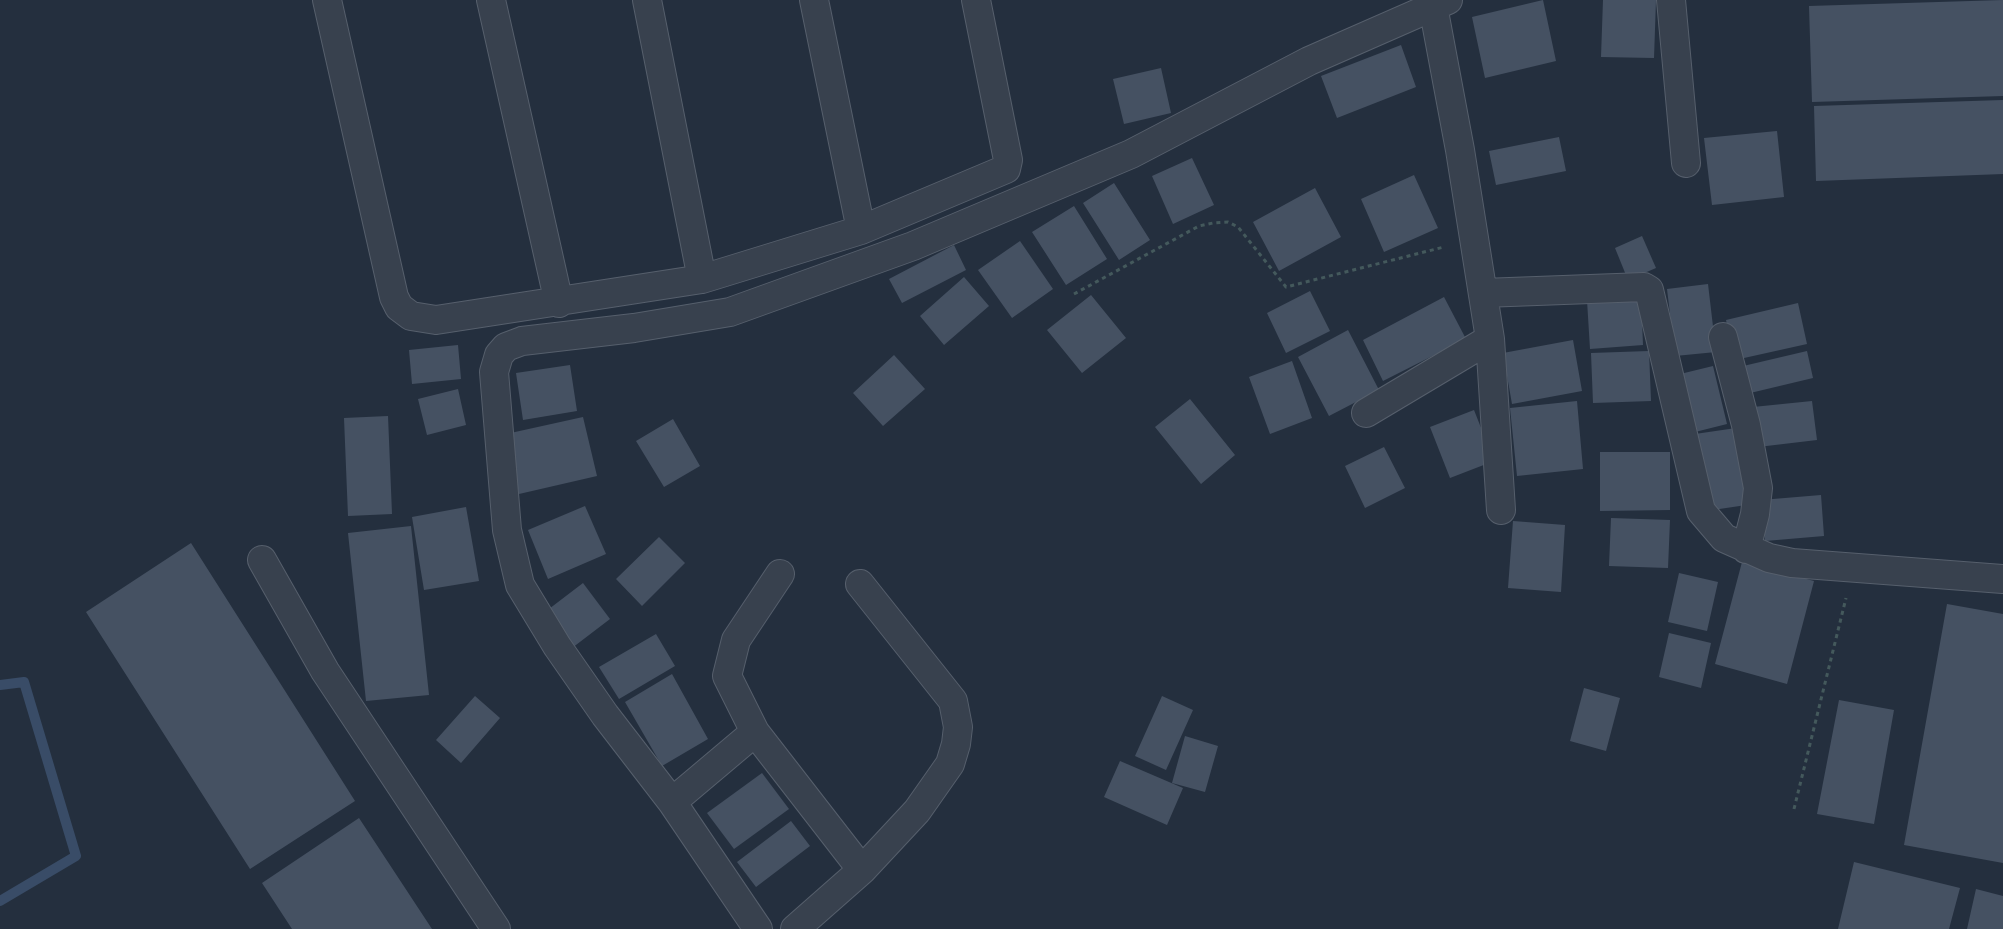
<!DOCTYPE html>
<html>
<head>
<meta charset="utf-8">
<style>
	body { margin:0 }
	canvas { display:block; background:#242f3e }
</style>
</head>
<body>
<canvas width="2003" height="929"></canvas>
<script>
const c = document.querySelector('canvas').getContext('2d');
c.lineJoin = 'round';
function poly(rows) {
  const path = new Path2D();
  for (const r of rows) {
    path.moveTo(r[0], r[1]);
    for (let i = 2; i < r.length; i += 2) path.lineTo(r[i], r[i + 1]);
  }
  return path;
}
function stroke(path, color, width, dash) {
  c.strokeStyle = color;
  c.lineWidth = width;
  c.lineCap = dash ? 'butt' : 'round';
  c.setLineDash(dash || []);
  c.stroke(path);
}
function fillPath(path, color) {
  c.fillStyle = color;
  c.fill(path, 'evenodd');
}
const stream = poly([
	[0,685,24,682,76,856,0,901]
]);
const building = poly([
	[1543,0,1556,61,1485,78,1472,17],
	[1603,0,1656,0,1654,58,1601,57],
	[2003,0,2003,96,1812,102,1809,6],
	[1401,45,1416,87,1337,118,1321,76],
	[1161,68,1171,113,1124,124,1113,79],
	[2003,100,2003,174,1816,181,1814,106],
	[1777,131,1784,197,1712,205,1704,138],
	[1559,137,1566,171,1496,185,1489,151],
	[1192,158,1214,205,1173,224,1152,176],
	[1414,175,1438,228,1384,252,1361,199],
	[1114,183,1150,240,1119,260,1083,203],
	[1315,188,1341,237,1279,271,1253,222],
	[1074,206,1107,259,1066,285,1032,232],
	[1642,236,1656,268,1628,280,1615,248],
	[1020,241,1053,289,1012,318,978,270],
	[954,245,966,270,902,303,889,279],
	[964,277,989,306,944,345,920,316],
	[1708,284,1716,352,1675,356,1667,289],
	[1310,291,1330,331,1286,353,1267,313],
	[1091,295,1126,338,1082,373,1047,330],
	[1444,297,1466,339,1383,381,1363,340],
	[1641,297,1643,345,1590,349,1587,300],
	[1798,303,1807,344,1735,360,1726,320],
	[1348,330,1379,390,1329,416,1298,357],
	[1573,340,1582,391,1512,404,1503,353],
	[458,345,461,379,412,384,409,350],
	[1649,351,1651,401,1593,403,1591,353],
	[1807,351,1813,378,1746,394,1739,367],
	[894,355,925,389,883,426,853,393],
	[1292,361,1312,418,1270,434,1249,377],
	[570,365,577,411,523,420,516,373],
	[1713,366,1727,424,1687,434,1672,376],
	[458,389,466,425,427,435,418,399],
	[1190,399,1235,455,1201,484,1155,427],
	[1577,401,1583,469,1517,476,1510,408],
	[1812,401,1817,440,1758,447,1753,407],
	[1474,410,1494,461,1450,478,1430,427],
	[388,416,392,514,348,516,344,418],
	[583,417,597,476,519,494,506,434],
	[673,419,700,466,664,487,636,441],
	[1743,427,1753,504,1706,511,1695,434],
	[1384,447,1405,488,1365,508,1345,466],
	[1600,452,1670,452,1670,510,1600,511],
	[1821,495,1824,536,1765,541,1761,500],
	[585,506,606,554,548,579,528,530],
	[466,507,479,581,424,590,412,517],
	[1611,518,1670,520,1668,568,1609,566],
	[1513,521,1565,525,1561,592,1508,588],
	[411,526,429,695,366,701,348,533],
	[659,537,685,563,642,606,616,579],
	[191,543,355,801,250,869,86,612],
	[1742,562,1814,581,1787,684,1715,664],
	[1679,573,1718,582,1707,631,1668,622],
	[583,583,610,619,572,648,545,612],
	[1947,604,2003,614,2003,863,1904,845],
	[1669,633,1711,643,1701,688,1659,677],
	[656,634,675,666,619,699,599,667],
	[672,674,708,739,662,766,625,702],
	[1584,688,1620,698,1606,751,1570,741],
	[475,696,500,718,461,763,436,740],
	[1162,696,1193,710,1166,770,1135,756],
	[1839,700,1894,710,1874,824,1817,814],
	[1185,736,1218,746,1205,792,1172,783],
	[1120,761,1183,788,1167,825,1104,797],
	[762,773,789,809,734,849,707,813],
	[359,818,432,929,292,929,262,883],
	[791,821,810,846,756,887,737,862],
	[1854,862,1960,888,1949,929,1838,929],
	[1976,889,2003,896,2003,929,1967,929]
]);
const path = poly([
	[1074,294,1199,226,1213,223,1228,222,1238,227,1286,287,1444,247],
	[1794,809,1846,598]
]);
const minor = poly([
	[327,0,394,297,399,307,411,316,436,320,702,279,861,230,1006,169,1008,160,976,0],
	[491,0,559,303],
	[647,0,702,279],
	[814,0,861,230],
	[1671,0,1686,163],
	[1433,6,1460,150,1490,339,1501,510],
	[1483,293,1644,287,1649,290,1701,511,1724,538,1769,558,1792,563,2003,579],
	[1723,337,1746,425,1758,488,1755,514,1746,549],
	[1366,413,1490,339],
	[262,560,325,671,496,929],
	[755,732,862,870],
	[672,802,755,732,727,676,736,640,780,574],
	[758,929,672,802,605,715,557,646,520,585,507,530,494,372,499,355,506,347,522,341,634,328,730,312,913,246,1131,154,1309,61,1448,0],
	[795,929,862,870,917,811,950,764,956,744,958,727,953,701,860,584]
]);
stroke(stream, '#394c67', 10);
fillPath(building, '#455162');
stroke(minor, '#565f6c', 30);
stroke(path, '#44595c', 3, [4, 4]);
stroke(minor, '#38414e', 28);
</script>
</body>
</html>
